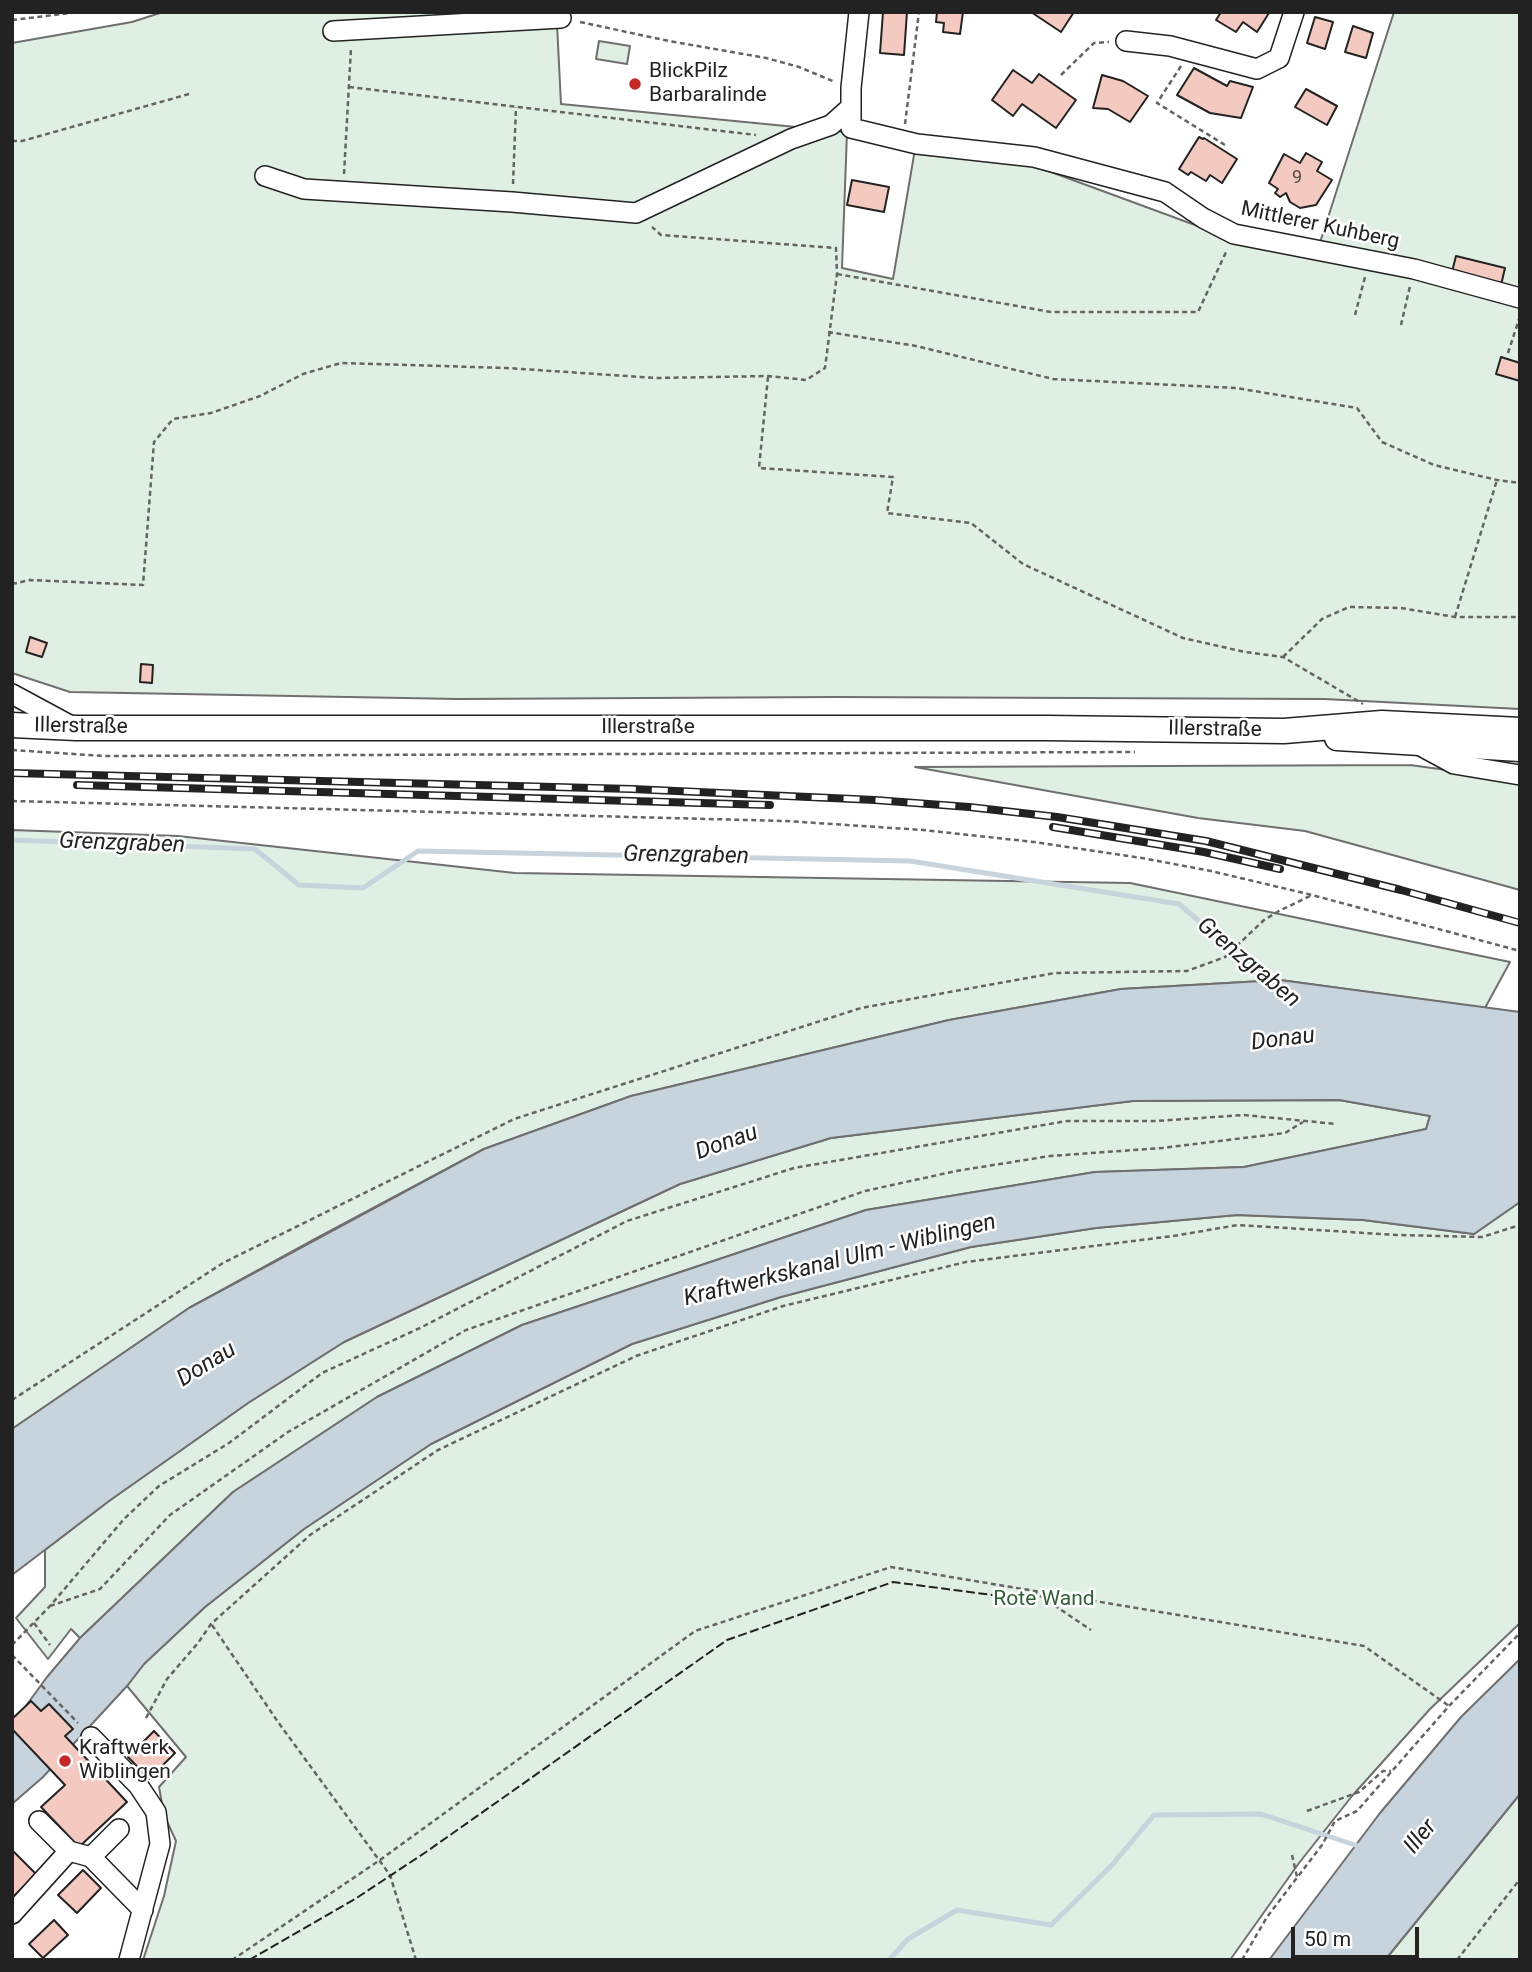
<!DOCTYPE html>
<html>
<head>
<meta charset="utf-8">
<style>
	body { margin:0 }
	#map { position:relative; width:1532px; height:1972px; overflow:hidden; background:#fff; font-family:Roboto,sans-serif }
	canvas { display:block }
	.frame { position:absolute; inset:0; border:14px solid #222; pointer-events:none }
	.scale { position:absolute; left:1291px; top:1927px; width:128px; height:32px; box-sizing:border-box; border:4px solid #222; border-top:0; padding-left:9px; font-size:21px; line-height:24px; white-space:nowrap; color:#222; -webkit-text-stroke:5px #fff; paint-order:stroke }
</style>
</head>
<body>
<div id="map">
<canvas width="1532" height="1972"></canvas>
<div class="frame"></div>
<div class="scale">50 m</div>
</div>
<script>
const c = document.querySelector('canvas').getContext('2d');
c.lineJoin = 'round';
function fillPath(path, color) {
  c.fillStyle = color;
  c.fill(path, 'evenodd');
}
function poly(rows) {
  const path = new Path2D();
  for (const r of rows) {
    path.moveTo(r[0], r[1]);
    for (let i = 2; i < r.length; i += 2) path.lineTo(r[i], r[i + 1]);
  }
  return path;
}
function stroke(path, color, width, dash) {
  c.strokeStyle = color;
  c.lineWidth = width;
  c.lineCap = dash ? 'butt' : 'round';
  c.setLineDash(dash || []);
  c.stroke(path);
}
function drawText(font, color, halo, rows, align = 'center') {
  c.font = font + ' Roboto,sans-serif';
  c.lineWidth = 5;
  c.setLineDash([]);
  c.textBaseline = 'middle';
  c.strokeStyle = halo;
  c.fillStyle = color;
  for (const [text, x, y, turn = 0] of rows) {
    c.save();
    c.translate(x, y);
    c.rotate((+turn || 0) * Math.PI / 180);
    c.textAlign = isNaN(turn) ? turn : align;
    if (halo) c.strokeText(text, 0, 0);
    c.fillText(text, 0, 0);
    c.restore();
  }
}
const green = poly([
	[163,12,509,12,557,24,561,104,847,132,842,268,893,279,915,149,1032,165,1233,239,1315,258,1394,12,1520,12,1520,709,1324,699,835,697,459,699,70,692,12,673,12,43,132,22,163,12],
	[599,41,630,46,627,64,596,59,599,41],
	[1410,765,1520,780,1520,890,1305,831,1198,818,915,767,1410,765],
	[12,830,178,836,515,873,1130,883,1510,962,1485,1008,1280,980,1121,989,949,1020,631,1096,484,1149,315,1239,189,1308,12,1429,12,830],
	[1339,1100,1430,1116,1426,1129,1244,1167,1095,1172,866,1210,522,1325,377,1397,233,1492,80,1638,71,1629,48,1659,16,1618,45,1587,45,1550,109,1501,248,1403,344,1342,680,1184,831,1138,1133,1101,1339,1100],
	[1520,1202,1520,1623,1430,1709,1352,1796,1299,1863,1230,1960,143,1960,164,1896,176,1841,164,1815,159,1787,186,1757,127,1686,144,1664,205,1607,304,1529,431,1444,632,1344,781,1297,971,1247,1096,1228,1237,1215,1363,1220,1474,1234,1520,1202],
	[1520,1794,1520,1960,1385,1960,1520,1794]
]);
const water = poly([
	[1280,980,1520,1012,1520,1202,1474,1234,1363,1220,1237,1215,1096,1228,971,1247,781,1297,632,1344,431,1444,304,1529,205,1607,144,1664,127,1686,43,1777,12,1804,12,1725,47,1677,80,1638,233,1492,377,1397,522,1325,866,1210,1095,1172,1244,1167,1426,1129,1430,1116,1339,1100,1133,1101,831,1138,680,1184,344,1342,248,1403,109,1501,12,1575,12,1429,189,1308,484,1149,631,1096,949,1020,1121,989,1280,980],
	[1520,1659,1520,1794,1385,1960,1269,1960,1380,1813,1461,1717,1520,1659]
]);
const stream = poly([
	[12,840,255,849,299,885,363,888,418,851,910,861,1179,904,1274,985],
	[889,1960,908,1939,957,1910,1051,1925,1112,1865,1154,1815,1261,1814,1361,1847]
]);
const building = poly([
	[883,12,907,12,904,55,880,53,883,12],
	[937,12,963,12,960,34,943,32,944,23,936,22,937,12],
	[1031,12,1074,12,1061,32,1031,12],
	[1221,12,1268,12,1269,13,1257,32,1243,22,1236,32,1216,20,1221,12],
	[1315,17,1333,22,1325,49,1307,43,1315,17],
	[1353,26,1373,33,1366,58,1345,52,1353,26],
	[1194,68,1227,86,1230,81,1253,87,1241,118,1210,113,1177,95,1194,68],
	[1013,70,1032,83,1039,74,1076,100,1056,128,1022,104,1013,116,992,100,1013,70],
	[1102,75,1123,81,1148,96,1130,122,1108,109,1093,108,1102,75],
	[1306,89,1337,106,1327,125,1295,107,1306,89],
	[1199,137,1203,139,1204,138,1237,159,1222,183,1210,175,1206,181,1191,172,1188,175,1179,169,1199,137],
	[1306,153,1322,162,1317,171,1332,180,1316,205,1300,208,1290,202,1286,193,1280,197,1275,193,1278,189,1269,183,1284,154,1300,163,1306,153],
	[852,180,889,187,884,212,847,205,852,180],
	[1456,256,1505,268,1501,285,1452,272,1456,256],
	[1501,357,1520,363,1520,381,1496,374,1501,357],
	[30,637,47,643,42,657,26,652,30,637],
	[141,664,153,665,152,683,140,682,141,664],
	[31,1701,41,1711,49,1704,73,1729,65,1736,127,1802,79,1847,41,1807,65,1785,12,1729,12,1719,31,1701],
	[154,1731,175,1753,149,1779,128,1757,154,1731],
	[12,1850,36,1874,12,1898,12,1850],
	[83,1870,101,1888,77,1913,58,1895,83,1870],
	[54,1920,68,1935,43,1958,29,1944,54,1920]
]);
const path = poly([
	[12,20,79,12],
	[580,22,669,41,766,58,799,67,835,82],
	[1181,66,1157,103,1225,145],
	[1061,75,1094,43,1109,42],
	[349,87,756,135],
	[905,124,919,12],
	[12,141,22,141,189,94],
	[344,174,351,48],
	[513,184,516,107],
	[837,274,1051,312,1198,312,1227,250],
	[1355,315,1365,277],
	[1401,325,1410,286],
	[828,332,916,346,1053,379,1236,388,1357,408,1382,442,1434,465,1497,480,1520,483],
	[1508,353,1520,316],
	[768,377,759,468,893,477,887,513,971,523,1023,564,1183,638,1245,652,1283,657,1363,704],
	[12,584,30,580,143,585,154,442,173,419,211,413,260,396,303,374,341,363,507,368,656,378,768,376,806,380,825,368,837,274,836,248,661,235,652,227],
	[1455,617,1497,480],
	[1283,657,1322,619,1349,607,1401,608,1455,617,1520,617],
	[12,750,104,756,1135,752],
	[12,801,786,821,923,830,1034,842,1142,858,1211,871,1312,895,1520,951],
	[12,1400,223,1263,514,1119,861,1008,1055,973,1187,971,1225,957,1264,920,1279,911,1312,895],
	[1033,1591,1091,1630],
	[50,1606,100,1589,170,1515,288,1432,466,1330,865,1191,956,1171,1050,1156,1162,1148,1285,1133,1303,1122],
	[34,1623,50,1645],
	[212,1625,278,1722,390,1875,416,1960],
	[12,1645,50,1606,124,1519,159,1486,229,1443,322,1373,420,1328,627,1221,794,1168,1067,1121,1156,1121,1244,1115,1336,1124],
	[12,1655,78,1723],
	[146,1718,167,1679,198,1643,211,1624,310,1535,438,1450,636,1356,783,1306,966,1262,1173,1236,1238,1225,1397,1235,1482,1237,1520,1225],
	[1307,1811,1359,1792,1383,1771,1391,1771],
	[1292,1855,1297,1877],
	[232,1960,380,1860,695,1631,891,1567,1364,1646,1449,1706],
	[1242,1960,1267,1917,1322,1845,1335,1821,1357,1811,1449,1706,1520,1633],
	[1457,1960,1520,1879]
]);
const minor = poly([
	[859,12,851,88,851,128,917,144,1034,157,1165,192,1203,218,1234,234,1414,269,1520,298],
	[333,31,561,18],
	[1126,41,1170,46,1257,69,1279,58,1294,12],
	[265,176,304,189,512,202,636,213,791,139,831,125,851,107],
	[12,694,75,728],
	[1419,745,1454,764,1520,775],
	[91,1737,138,1785,156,1812,160,1844,129,1960],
	[39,1821,69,1851],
	[91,1857,119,1829],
	[12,1914,69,1851,91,1857,143,1910]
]);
const major = poly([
	[12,725,76,728,1046,728,1284,731,1382,723,1520,730],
	[1337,738,1520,749]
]);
const rail = poly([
	[12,773,632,789,875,800,969,807,1057,817,1206,841,1401,890,1520,923],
	[77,785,770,805],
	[1053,827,1204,852,1280,869]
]);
const fence = poly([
	[249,1960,355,1899,426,1852,727,1640,893,1582,1023,1599]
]);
const markers = [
	[635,84,7,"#c62828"],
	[65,1761,7,"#c62828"]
];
const numberNames = [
	["9",1297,178]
];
const poiNames = [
	["BlickPilz",649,72],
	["Barbaralinde",649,96],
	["Kraftwerk",79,1749],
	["Wiblingen",79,1773]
];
const streetNames = [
	["Mittlerer Kuhberg",1320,226,12],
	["Illerstraße",81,727,1],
	["Illerstraße",648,728],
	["Illerstraße",1215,730,1]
];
const parkNames = [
	["Rote Wand",1044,1600]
];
const waterNames = [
	["Grenzgraben",122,844,2],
	["Grenzgraben",686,856,1],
	["Grenzgraben",1248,963,40],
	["Donau",1283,1040,-7],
	["Donau",727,1143,-20],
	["Kraftwerkskanal Ulm - Wiblingen",840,1261,-14],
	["Donau",207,1365,-32],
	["Iller",1421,1837,-51]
];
fillPath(green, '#e0efe3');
stroke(green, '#6f6f6f', 2);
fillPath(water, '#c7d3dd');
stroke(water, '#6f6f6f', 2);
stroke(stream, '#c7d3dd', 5);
fillPath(building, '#f3c9c0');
stroke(building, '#222', 2);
stroke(minor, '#222', 22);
stroke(major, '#222', 27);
stroke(path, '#646464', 2.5, [5, 3.5]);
stroke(minor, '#fff', 19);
stroke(major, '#fff', 24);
stroke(rail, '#222', 8);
stroke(rail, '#fff', 5, [16]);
stroke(fence, '#222', 2, [9, 3.5]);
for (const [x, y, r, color] of markers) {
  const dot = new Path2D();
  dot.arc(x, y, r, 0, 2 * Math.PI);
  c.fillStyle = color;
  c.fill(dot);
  stroke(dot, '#fff', 2.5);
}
drawText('18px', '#564c4a', null, numberNames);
drawText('21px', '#222', '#fff', poiNames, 'left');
drawText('21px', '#222', '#fff', streetNames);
drawText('21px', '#2f5e38', '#fff', parkNames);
drawText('italic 23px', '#222', '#fff', waterNames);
</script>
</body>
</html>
